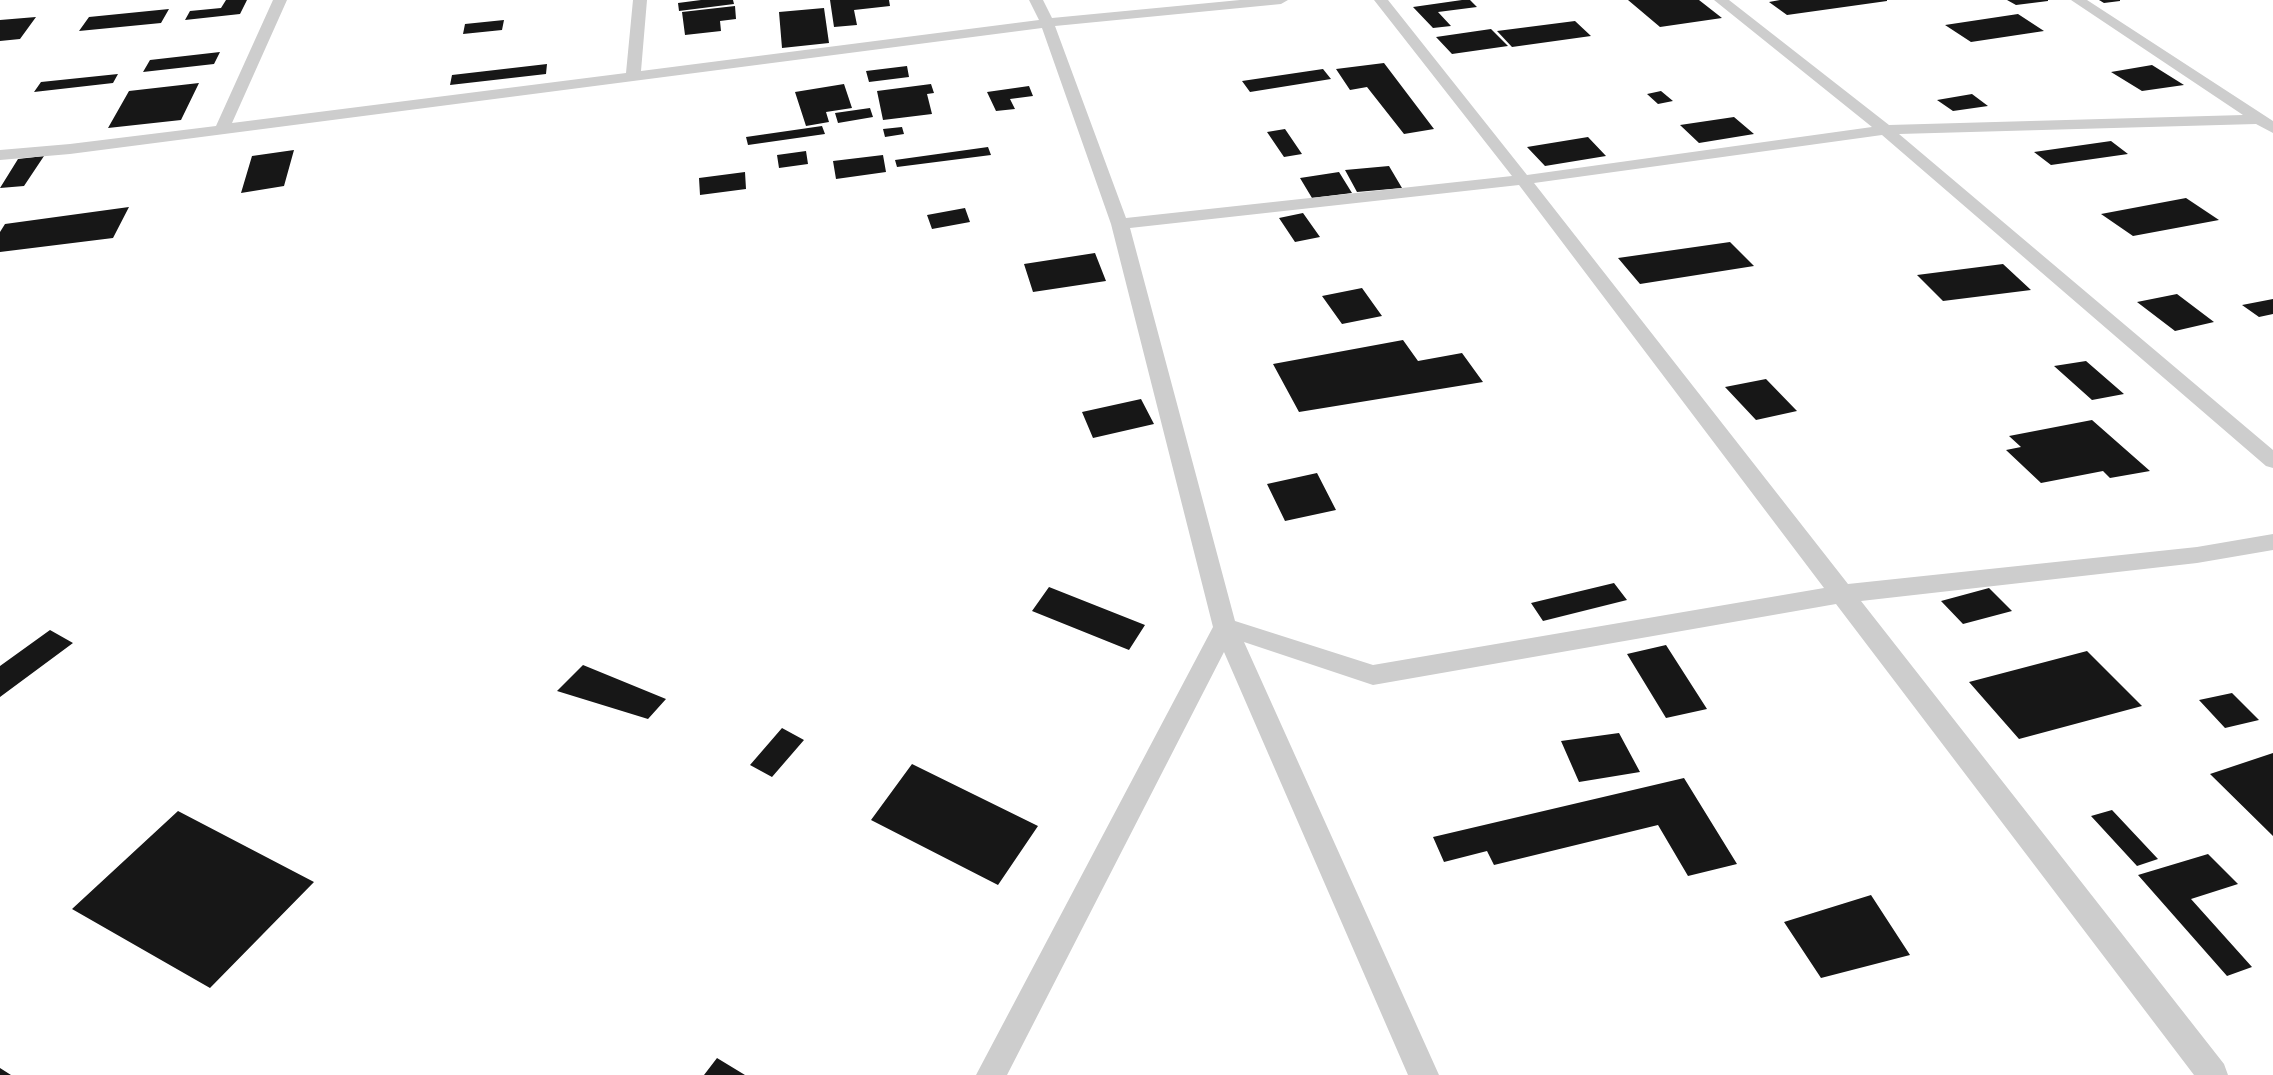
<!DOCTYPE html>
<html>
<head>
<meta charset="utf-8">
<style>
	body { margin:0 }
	canvas { display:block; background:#fff }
</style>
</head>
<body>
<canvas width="2273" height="1075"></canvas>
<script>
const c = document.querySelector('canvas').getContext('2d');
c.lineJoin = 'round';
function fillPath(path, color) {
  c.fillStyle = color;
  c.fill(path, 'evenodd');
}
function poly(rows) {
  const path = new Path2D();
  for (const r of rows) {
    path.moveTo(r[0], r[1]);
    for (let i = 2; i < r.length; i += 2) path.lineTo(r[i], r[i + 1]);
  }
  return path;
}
const building = poly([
	[226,0,247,0,240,14,185,20,190,11,221,8],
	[701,0,733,0,734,4,679,11,678,3],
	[830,0,889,0,890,6,854,10,857,25,834,27],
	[1462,0,1470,0,1477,7,1438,12,1451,26,1433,28,1413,7],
	[1628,0,1699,0,1722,18,1660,27],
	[1780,0,1887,0,1887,1,1787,15,1769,2],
	[2007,0,2048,0,2048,1,2016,5],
	[2099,0,2120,0,2120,1,2104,3],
	[735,6,736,19,720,21,721,31,685,35,682,12],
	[824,8,829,43,782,48,779,12],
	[169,9,161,23,79,31,89,17],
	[2018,14,2044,31,1971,42,1945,25],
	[36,17,20,39,0,41,0,20],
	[504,20,502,30,463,34,465,24],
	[1575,21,1591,36,1512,47,1497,31],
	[1491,29,1508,46,1452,54,1436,37],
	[220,52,214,64,143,72,150,60],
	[1384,63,1434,129,1404,134,1367,87,1350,90,1336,69],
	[547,64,546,74,450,85,452,75],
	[2152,65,2184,85,2142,91,2111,72],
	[907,66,909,77,869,82,866,71],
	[1323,69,1331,79,1250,92,1242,81],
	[118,74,113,83,34,92,41,82],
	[199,83,181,120,108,128,129,91],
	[844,84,852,108,826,112,829,122,806,126,795,92],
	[931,84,934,93,927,94,932,114,883,120,877,91],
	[1029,86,1033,96,1010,99,1015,109,996,111,987,92],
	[1661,91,1673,101,1658,104,1647,94],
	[1972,94,1988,106,1953,111,1937,100],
	[870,108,873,117,838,123,835,113],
	[1734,117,1754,134,1699,143,1680,125],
	[822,126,825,134,748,145,746,137],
	[902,127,904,134,885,137,883,129],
	[1285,129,1302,154,1284,157,1267,132],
	[1588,137,1606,156,1545,166,1527,147],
	[2111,141,2128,154,2051,165,2034,152],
	[988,147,991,155,897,167,895,160],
	[294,150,284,186,241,193,252,156],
	[806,151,808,164,779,168,777,155],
	[883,155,886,172,836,179,833,161],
	[44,156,24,186,0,188,18,159],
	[1389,166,1402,188,1357,192,1345,170],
	[745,172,746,189,700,195,699,178],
	[1339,172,1352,193,1312,198,1300,178],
	[2186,198,2219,220,2133,236,2101,214],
	[129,207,113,238,0,252,0,232,5,224],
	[965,208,970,222,932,229,927,215],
	[1303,213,1320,237,1295,242,1279,218],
	[1730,242,1754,266,1640,284,1618,258],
	[1095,253,1106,281,1033,292,1024,264],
	[2003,264,2031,290,1943,301,1917,275],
	[1362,288,1382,316,1342,324,1322,296],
	[2177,294,2214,322,2175,331,2137,302],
	[2273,299,2273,314,2259,317,2242,305],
	[1403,340,1418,361,1462,353,1483,382,1299,412,1273,364],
	[2086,361,2124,394,2092,400,2054,366],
	[1766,379,1797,411,1756,420,1725,387],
	[1141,399,1154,424,1093,438,1082,412],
	[2092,420,2150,471,2110,478,2103,471,2041,483,2006,450,2021,447,2009,436],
	[1317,473,1336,510,1285,521,1267,484],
	[1614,583,1627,600,1543,621,1531,603],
	[1049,587,1145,625,1129,650,1032,611],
	[1989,588,2012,611,1963,624,1941,601],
	[50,630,73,643,0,697,0,666],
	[1666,645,1707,709,1666,718,1627,654],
	[2087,651,2142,706,2019,739,1969,682],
	[583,665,666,699,648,719,557,691],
	[2232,693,2259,720,2225,728,2199,700],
	[782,728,804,740,772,777,750,765],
	[1619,733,1640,772,1579,782,1561,741],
	[2273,753,2273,836,2210,774],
	[912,764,1038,826,998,885,871,820],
	[1684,778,1737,864,1688,876,1658,825,1494,865,1487,851,1444,862,1433,837],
	[2112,810,2158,859,2137,866,2091,816],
	[178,811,314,882,210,988,72,909],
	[2208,854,2238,884,2191,899,2252,967,2227,976,2138,875],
	[1871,895,1910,955,1821,978,1784,922],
	[717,1058,745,1075,704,1075],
	[0,1068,11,1075,0,1075]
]);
const minor = poly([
	[273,0,287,0,232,123,626,73,633,0,647,0,641,71,1039,20,1029,0,1043,0,1052,18,1240,0,1288,0,1281,4,1055,26,1126,218,1512,176,1374,0,1388,0,1527,175,1872,127,1714,0,1729,0,1889,125,2243,115,2071,0,2087,0,2273,121,2273,133,2256,124,1899,134,2273,450,2273,468,2266,466,1882,135,1534,183,1848,584,2197,547,2273,534,2273,550,2197,563,1861,601,2224,1064,2228,1075,2194,1075,1836,604,1373,685,1244,642,1439,1075,1408,1075,1224,652,1007,1075,976,1075,1213,627,1111,224,1042,28,70,154,0,160,0,150,70,144,216,126,273,0],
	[1519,185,1824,588,1373,665,1235,621,1130,228,1519,185]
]);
fillPath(building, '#171717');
fillPath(minor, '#cdcdcd');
</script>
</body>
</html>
